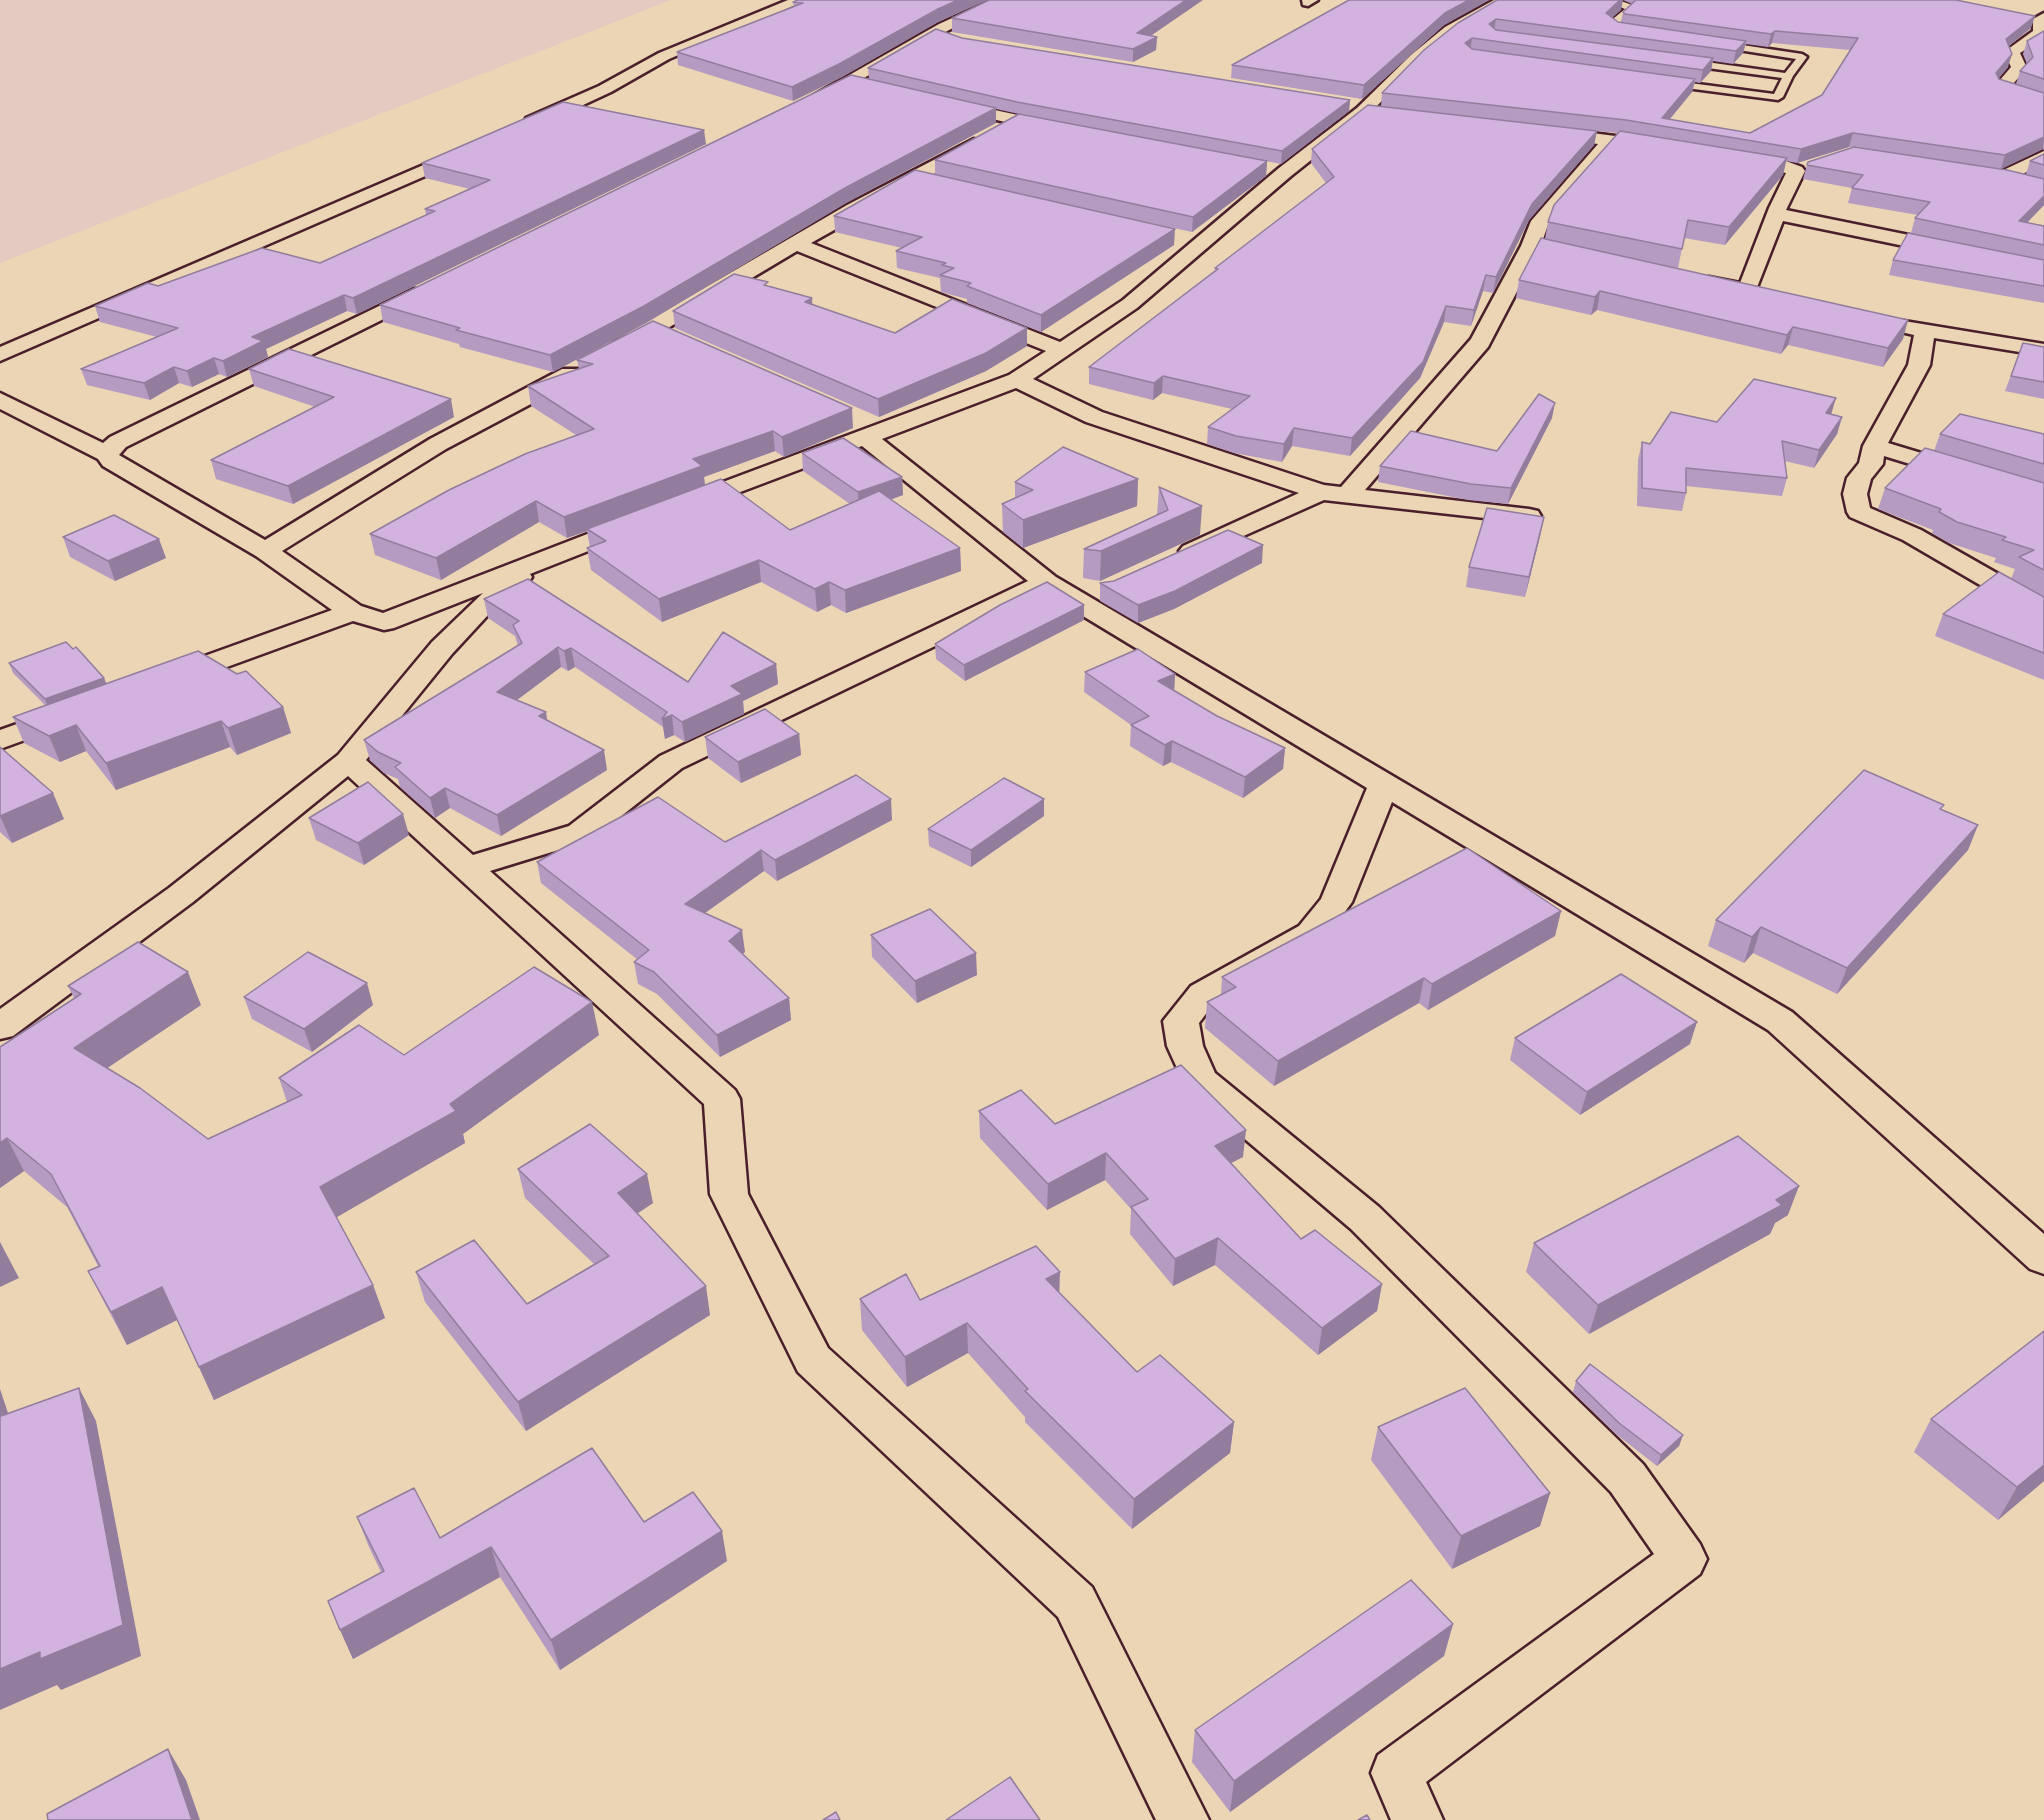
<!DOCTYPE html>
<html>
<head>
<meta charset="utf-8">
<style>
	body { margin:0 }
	canvas { display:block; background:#ebd5b4 }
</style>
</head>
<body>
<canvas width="2044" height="1820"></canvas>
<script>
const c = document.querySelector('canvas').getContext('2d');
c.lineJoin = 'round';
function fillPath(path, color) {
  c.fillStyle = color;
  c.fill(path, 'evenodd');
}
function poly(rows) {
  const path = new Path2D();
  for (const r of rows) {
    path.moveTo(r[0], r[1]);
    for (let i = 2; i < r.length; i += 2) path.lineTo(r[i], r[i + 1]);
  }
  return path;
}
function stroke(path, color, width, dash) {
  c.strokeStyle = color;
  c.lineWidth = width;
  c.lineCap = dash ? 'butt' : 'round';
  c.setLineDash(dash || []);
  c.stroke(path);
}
const built = poly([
	[0,0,671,0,0,263]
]);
const service = poly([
	[1604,0,1618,0,1635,6,1635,10,1617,25,1632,30,1632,34,1616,32,1608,27,1608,23,1625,9,1604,0],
	[1716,41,1802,54,1807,57,1793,76,1783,97,1778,100,1663,85,1662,83,1667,80,1774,94,1782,78,1685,65,1680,62,1685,59,1785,73,1796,59,1713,46,1711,44,1716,41]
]);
const minor = poly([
	[788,0,807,0,669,59,611,92,538,126,526,126,524,122,526,118,599,86,659,53,788,0],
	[992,0,1011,0,949,30,823,101,817,103,809,98,939,24,992,0],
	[1302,0,1318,0,1308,6,1303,5,1302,0],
	[1494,0,1511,0,1455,33,1421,61,1369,114,1291,176,1137,308,1033,379,1102,412,1324,485,1341,487,1471,339,1521,246,1531,221,1598,144,1547,137,1545,133,1547,129,1553,128,1662,142,1665,146,1662,150,1656,151,1615,146,1549,222,1542,242,1586,252,1589,256,1579,262,1537,253,1488,347,1365,490,1529,509,1538,511,1541,516,1538,521,1529,523,1324,500,1192,559,1183,556,1179,551,1183,546,1299,493,1086,422,1016,388,882,439,1056,577,1792,1012,2044,1234,2044,1274,2030,1269,1768,1030,1392,802,1352,902,1323,942,1215,1002,1199,1023,1203,1046,1215,1073,1379,1207,1643,1464,1700,1544,1707,1559,1700,1574,1426,1782,1443,1820,1391,1820,1371,1773,1378,1755,1654,1554,1611,1492,1351,1229,1187,1090,1167,1046,1163,1021,1191,986,1299,926,1321,899,1367,788,1045,593,682,768,591,840,490,871,735,1090,740,1099,748,1194,828,1348,1092,1587,1209,1820,1156,1820,1058,1617,798,1372,710,1194,704,1104,348,776,193,902,13,1036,0,1039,0,1009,169,888,338,755,432,642,483,593,394,628,384,630,353,621,183,683,173,685,163,683,159,677,163,671,332,610,256,556,103,466,98,459,0,409,0,393,103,443,110,437,414,289,428,289,431,293,428,297,126,447,119,455,265,540,430,439,562,369,578,369,581,374,578,379,446,449,282,551,361,606,383,613,621,521,630,518,639,521,643,526,639,531,530,574,532,577,528,583,488,615,452,654,366,760,473,855,569,826,660,756,1028,581,862,446,698,508,689,510,680,508,677,503,680,498,1009,375,1046,351,797,251,631,350,615,350,612,345,615,340,847,205,974,139,983,144,980,148,811,243,1060,342,1123,300,1279,168,1357,108,1411,55,1445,27,1494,0],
	[2044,13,2044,38,2020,53,2027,68,2012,85,2044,96,2044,106,1996,90,1994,87,2011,67,2004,52,2033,31,2033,19,2044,13],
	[953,101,1055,123,1063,128,1055,133,947,109,945,106,947,103,953,101],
	[463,148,472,153,469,157,0,361,0,347,463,148],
	[2044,151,2044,163,2009,181,2003,182,1994,177,1997,173,2044,151],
	[1740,153,1786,161,1802,167,1805,171,1786,210,1948,243,1958,249,1948,255,1783,221,1754,295,1747,297,1702,287,1699,283,1702,279,1709,277,1740,283,1769,208,1786,173,1734,162,1731,158,1734,154,1740,153],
	[1904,321,2044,344,2044,356,1934,338,1930,365,1888,443,2044,490,2044,505,1884,456,1883,464,1871,479,1867,494,1870,508,1921,530,2044,600,2044,619,2035,617,1903,540,1850,517,1847,512,1843,494,1847,478,1859,463,1863,446,1908,365,1914,335,1897,331,1894,327,1897,323,1904,321],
	[62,708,72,711,77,717,72,723,0,749,0,730,62,708]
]);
const wall = poly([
	[798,0,987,0,938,22,842,77,793,101,678,65,677,52,794,7,793,2],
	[1349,0,1489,0,1444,25,1362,99,1231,78,1232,65],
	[1623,0,1956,0,2031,28,2009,46,2008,67,1999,78,1999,79,2016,84,2020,71,2027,64,2023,54,2027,41,2044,31,2044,150,2043,149,2001,169,2026,174,2030,161,2044,154,2044,205,2027,223,2044,226,2044,303,1889,275,1893,260,1947,241,1911,233,1915,218,1918,215,1848,203,1852,188,1803,179,1807,165,1854,147,1849,147,1797,163,1786,161,1783,175,1725,245,1684,238,1678,268,1644,261,1903,339,1883,367,1788,345,1781,354,1597,310,1591,315,1516,298,1519,280,1545,239,1548,222,1618,133,1597,131,1594,145,1529,220,1493,293,1483,291,1471,326,1444,322,1420,378,1350,456,1292,446,1282,462,1234,453,1207,444,1208,427,1232,409,1162,393,1153,400,1089,384,1089,367,1215,270,1215,268,1326,183,1311,163,1312,149,1381,106,1382,93,1458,23,1621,10,1612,17,1618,22,1621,22,1623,12,1632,4],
	[1772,43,1850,50,1822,95,1750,133,1670,119,1692,92,1695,82,1700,83,1711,71,1713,61,1733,64,1743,53,1746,44,1768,47],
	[952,18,1152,36,1157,37,1156,50,1133,62,952,32],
	[962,38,1350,100,1349,111,1281,164,1174,143,1267,161,1266,176,1192,232,1027,196,1174,245,1041,332,967,303,967,299,941,292,940,278,897,268,896,251,902,248,835,232,834,216,935,175,935,160,1019,114,996,109,996,123,846,203,646,323,553,372,460,347,459,344,383,322,380,305,953,99,869,79,868,68],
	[706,144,357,314,347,311,266,349,268,357,227,377,219,374,192,387,179,383,150,400,87,385,81,369,157,337,100,322,95,306,158,286,320,263,426,215,425,209,470,189,425,178,422,163],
	[769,286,812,298,812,305,895,333,1027,328,1027,346,986,371,879,417,675,328,673,311],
	[2023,343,2044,347,2044,399,2005,391],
	[577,360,853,428,784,457,775,451,704,477,705,485,790,530,850,504,803,471,802,453,902,477,903,495,891,500,960,548,961,571,846,613,831,605,817,612,761,582,662,622,591,570,587,548,590,547,587,531,567,538,539,522,441,580,375,555,370,534,576,435,531,406,528,386,579,369],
	[249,369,454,417,293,504,216,479,211,460,315,407,254,386],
	[1832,414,1842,417,1837,434,1814,468,1785,461,1787,478,1782,496,1686,486,1686,493,1682,511,1637,506,1638,460,1642,442,1650,444,1717,422],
	[1552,418,1508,504,1468,500,1378,482,1380,466,1497,451],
	[1940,434,2044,434,2044,680,1935,636,1943,614,2011,579,2015,569,1994,562,1996,558,1949,543,1932,533,1933,530,1878,509,1885,488,1934,451],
	[1138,479,1137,506,1023,548,1003,532,1002,504,1015,498,1015,482],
	[1159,487,1200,535,1100,581,1083,578,1084,549,1157,515],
	[1544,517,1540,536,1525,597,1466,587,1469,567],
	[63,537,166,558,115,581,70,557],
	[1262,563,1174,609,1138,623,1100,601,1100,583],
	[484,599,688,682,776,664,778,684,743,701,744,714,685,742,674,735,665,739,663,727,575,667,568,671,561,667,517,700,547,721,607,770,501,836,450,808,435,818,400,787,398,779,384,773,370,760,364,740,518,646,515,636,488,618],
	[1084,620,965,681,936,659,935,644],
	[9,663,104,678,106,683,283,707,291,733,237,755,230,747,116,790,86,751,60,762,24,743,13,717,45,705,13,673],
	[1085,672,1175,674,1174,691,1217,716,1285,748,1283,769,1243,798,1171,762,1163,766,1130,746,1131,725,1084,692],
	[799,734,801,755,741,783,708,758,705,737],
	[0,747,64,819,12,843,0,832],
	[1942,810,1978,825,1968,850,1837,994,1753,953,1744,963,1708,946,1716,920],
	[1044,816,971,867,929,846,928,829],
	[309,818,409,835,364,865,316,840],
	[892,820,777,881,764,871,705,913,745,952,742,954,789,998,791,1020,720,1057,657,994,638,984,634,962,638,960,541,883,537,862,725,842],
	[1561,911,1555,936,1428,1010,1419,1003,1274,1086,1205,1028,1207,1002,1221,995,1222,977],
	[871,935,977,975,917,1003,872,957],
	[68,986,201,1005,107,1068,208,1139,287,1102,279,1078,404,1055,599,1035,463,1134,465,1143,336,1217,373,1285,385,1318,214,1400,177,1320,127,1345,105,1304,88,1271,98,1266,67,1207,24,1171,0,1188,0,1047,74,998],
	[244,997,373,1005,312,1052,252,1019],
	[1515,1038,1690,1044,1580,1115,1510,1060],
	[979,1111,1243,1157,1231,1163,1301,1239,1382,1284,1377,1311,1318,1355,1215,1265,1173,1286,1130,1234,1131,1209,1105,1180,1047,1210,980,1138],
	[518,1169,653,1203,637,1214,710,1315,526,1431,425,1302,416,1272,527,1304,594,1264,525,1198],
	[1788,1215,1775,1223,1770,1234,1589,1334,1526,1272,1534,1243],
	[1059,1293,1137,1372,1234,1422,1230,1453,1132,1529,1025,1422,1025,1417,968,1353,907,1387,862,1330,860,1299,920,1300],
	[2044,1331,2044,1481,1998,1520,1914,1452,1931,1419],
	[1576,1381,1683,1435,1679,1446,1657,1466,1616,1434,1573,1392],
	[1378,1427,1550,1493,1540,1526,1452,1569,1371,1460],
	[357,1517,440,1538,644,1522,727,1561,560,1670,500,1577,353,1659,328,1601,381,1572,369,1547],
	[1453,1624,1444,1656,1230,1812,1192,1762,1195,1730]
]);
const shadedWall = poly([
	[958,0,987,0,938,22,842,77,793,101,792,87,938,9],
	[1186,0,1203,0,1136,46,1137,33],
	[1469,0,1489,0,1444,25,1362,99,1364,85,1445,13],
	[1620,0,1623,0,1621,10,1604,25,1606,13],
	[2035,16,2031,28,2002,51,2006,39],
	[1496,19,1494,32,1489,24],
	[1775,31,1772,43,1768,47,1771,34],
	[1157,37,1156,50,1133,62,1133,49],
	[1472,38,1470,51,1465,43],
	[1746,41,1743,53,1733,64,1736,51],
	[2012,54,2008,67,1992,86,1996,73],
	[1713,58,1711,71,1700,83,1703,70],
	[1695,79,1692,92,1664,126,1662,118],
	[1350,100,1349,111,1281,164,1282,151],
	[996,108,996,123,846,203,646,323,553,372,550,355,845,188],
	[704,130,706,144,357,314,353,298],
	[1597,131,1594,145,1529,220,1493,293,1496,277,1532,204],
	[1853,133,1849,147,1797,163,1801,149],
	[2044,137,2043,149,2001,169,2005,155],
	[1787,158,1783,175,1725,245,1729,227],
	[1267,161,1266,176,1192,232,1193,217],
	[2044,196,2044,205,2014,236,2019,221],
	[1175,229,1174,245,1041,332,1041,315],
	[1486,275,1483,291,1471,326,1474,310],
	[1600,291,1597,310,1591,315,1595,297],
	[344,295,347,311,266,349,268,357,227,377,223,361,252,337],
	[812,298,813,315,805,302],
	[1446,306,1444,322,1420,378,1350,456,1352,438],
	[1908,320,1903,339,1883,367,1888,348],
	[1793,327,1788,345,1781,354,1787,335],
	[1027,328,1027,346,986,371,879,417,878,399],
	[214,358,219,374,192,387,187,371],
	[174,367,179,383,150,400,144,383],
	[1163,376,1162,393,1153,400,1154,383],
	[1836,398,1831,415,1826,413],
	[451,399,454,417,293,504,288,486],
	[1555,403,1552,418,1508,504,1511,488],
	[852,408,853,428,784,457,782,437],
	[1842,417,1837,434,1814,468,1819,450],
	[1294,428,1292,446,1282,462,1284,444],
	[773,431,775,451,704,477,705,487,587,529,587,531,567,538,564,517,693,459],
	[902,477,903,495,859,510,858,492],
	[1138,479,1137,506,1023,548,1023,520],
	[536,501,539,522,441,580,436,558],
	[1202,506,1200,535,1100,581,1101,551],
	[1544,517,1540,536,1525,597,1529,577],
	[159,539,166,558,115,581,108,561],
	[1263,545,1262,563,1174,609,1138,623,1138,605],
	[960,548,961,571,846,613,845,590],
	[759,560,761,582,662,622,659,599],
	[829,582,831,605,817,612,815,589],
	[1084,605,1084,620,965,681,964,665],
	[558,647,561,667,501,712,497,692],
	[571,648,575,667,568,671,564,651],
	[776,664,778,684,743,701,744,714,685,742,682,722,731,686],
	[1175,674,1174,694,1158,681],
	[104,678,108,688,49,710,45,699],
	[283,707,291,733,237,755,228,728],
	[546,712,549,732,539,716],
	[672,715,674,735,665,739,662,719],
	[221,721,230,747,116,790,106,763],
	[76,725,86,751,60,762,49,736],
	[799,734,801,755,741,783,738,762],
	[1172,741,1171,762,1163,766,1165,745],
	[1285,748,1283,769,1243,798,1245,777],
	[604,750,607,770,501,836,497,815],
	[445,788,450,808,435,818,430,798],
	[53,793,64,819,12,843,0,816],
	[891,799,892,820,777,881,775,860],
	[1044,799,1044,816,971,867,971,850],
	[403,814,409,835,364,865,358,843],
	[1978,825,1968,850,1837,994,1847,968],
	[761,850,764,871,688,925,685,904],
	[1561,911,1555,936,1428,1010,1432,984],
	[1761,927,1753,953,1744,963,1752,937],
	[742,930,745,952,732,963,729,941],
	[976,953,977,975,917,1003,915,981],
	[188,972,201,1005,88,1081,74,1048],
	[1424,978,1419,1003,1274,1086,1278,1061],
	[367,983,373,1005,312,1052,304,1029],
	[789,998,791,1020,720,1057,717,1035],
	[592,1002,599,1035,463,1134,465,1143,332,1220,320,1187,450,1104],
	[1697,1022,1690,1044,1580,1115,1587,1092],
	[1246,1130,1243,1157,1213,1172,1215,1146],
	[7,1138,24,1171,0,1188,0,1143],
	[1106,1153,1105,1180,1047,1210,1048,1184],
	[647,1174,653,1203,624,1222,618,1193],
	[1799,1186,1788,1215,1775,1223,1770,1234,1589,1334,1598,1305],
	[1218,1238,1215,1265,1173,1286,1175,1259],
	[0,1242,19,1278,0,1287],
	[1060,1272,1059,1303,1046,1279],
	[1382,1284,1377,1311,1318,1355,1322,1328],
	[373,1285,385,1318,214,1400,199,1367],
	[706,1286,710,1315,526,1431,518,1402],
	[162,1287,177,1320,127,1345,111,1312],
	[967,1323,968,1353,907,1387,905,1357],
	[79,1388,96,1421,141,1656,61,1690,57,1685,0,1710,0,1669],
	[0,1389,20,1449,0,1414],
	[1234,1422,1230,1453,1132,1529,1134,1499],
	[1683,1435,1679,1446,1657,1466,1661,1455],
	[2044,1465,2044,1481,1998,1520,2017,1487],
	[1550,1493,1540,1526,1452,1569,1461,1536],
	[722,1531,727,1561,560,1670,551,1640],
	[491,1547,500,1577,353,1659,340,1630],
	[1453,1624,1444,1656,1230,1812,1234,1781],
	[168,1749,186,1780,200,1820,192,1820]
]);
const building = poly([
	[798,0,958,0,938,9,841,63,792,87,677,52,803,3,793,2,798,0],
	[989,0,1186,0,1137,33,1157,37,1133,49,952,18,989,0],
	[1349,0,1469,0,1445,13,1364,85,1232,65,1349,0],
	[1497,0,1620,0,1606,13,1618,22,1746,41,1736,51,1496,19,1489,24,1496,30,1713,58,1703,70,1472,38,1465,43,1472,49,1695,79,1662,118,1750,133,1822,95,1858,38,1775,31,1771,34,1625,14,1623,12,1636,0,1956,0,2035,16,2006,39,2012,54,1996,73,1999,79,2044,93,2044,137,2005,155,1853,133,1801,149,1626,120,1382,93,1424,50,1458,23,1497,0],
	[936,29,962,38,1350,100,1282,151,1017,102,868,68,936,29],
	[2044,31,2044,79,2020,71,2033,57,2027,41,2044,31],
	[851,75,996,108,845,188,644,306,550,355,456,330,460,328,380,305,851,75],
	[563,102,704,130,353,298,344,295,252,337,263,341,223,361,214,358,187,371,174,367,144,383,81,369,178,328,95,306,148,283,158,286,262,248,320,263,435,211,425,209,490,180,422,163,563,102],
	[1368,105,1597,131,1532,204,1496,277,1486,275,1474,310,1446,306,1423,362,1352,438,1294,428,1284,444,1236,436,1208,427,1250,396,1163,376,1154,383,1089,367,1218,269,1215,268,1334,177,1312,149,1368,105],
	[1019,114,1267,161,1193,217,935,160,1019,114],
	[1620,131,1787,158,1729,227,1688,220,1682,249,1548,222,1554,205,1620,131],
	[1854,147,2007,170,2044,179,2044,196,2019,221,2044,226,2044,245,1915,218,1930,202,1852,188,1863,175,1807,165,1808,162,1854,147],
	[2044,154,2044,165,2030,161,2044,154],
	[915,170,1175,229,1041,315,967,286,971,283,940,275,954,268,942,265,946,263,896,251,922,237,834,216,915,170],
	[1908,233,2044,260,2044,286,1893,260,1908,233],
	[1541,238,1908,320,1888,348,1793,327,1787,335,1600,291,1595,297,1519,280,1541,238],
	[734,274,768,282,764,285,812,298,805,302,895,333,952,299,1027,328,986,353,878,399,673,311,734,274],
	[653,321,852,408,782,437,773,431,693,459,702,466,564,517,536,501,436,558,370,534,449,490,525,454,594,429,528,386,593,364,577,360,653,321],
	[2023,343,2044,347,2044,382,2011,376,2023,343],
	[289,349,451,399,288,486,211,460,334,397,249,369,289,349],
	[1754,379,1836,398,1826,413,1842,417,1819,450,1782,441,1787,478,1686,468,1686,493,1642,488,1642,442,1650,444,1671,412,1717,422,1754,379],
	[1539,394,1555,403,1511,488,1471,484,1380,466,1411,431,1497,451,1539,394],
	[1960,414,2044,434,2044,464,1940,434,1960,414],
	[843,438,902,477,858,492,802,453,843,438],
	[1063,447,1138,479,1023,520,1002,504,1033,490,1015,482,1063,447],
	[1925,448,2044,483,2044,570,2019,557,2034,550,2002,540,2006,537,1957,522,1939,512,1941,509,1885,488,1925,448],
	[721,479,790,530,879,491,960,548,845,590,829,582,815,589,759,560,659,599,587,548,606,541,587,529,721,479],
	[1159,487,1202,506,1101,551,1084,549,1168,510,1159,487],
	[1487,508,1544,517,1529,577,1469,567,1487,508],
	[114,515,159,539,108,561,63,537,114,515],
	[1228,530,1263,545,1175,591,1138,605,1100,583,1114,581,1228,530],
	[1999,572,2044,597,2044,653,1943,614,1999,572],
	[528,579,688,682,723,632,776,664,731,686,742,694,682,722,672,715,662,719,667,712,571,648,564,651,558,647,497,692,546,712,539,716,604,750,497,815,445,788,430,798,395,767,401,763,378,752,364,740,522,643,513,625,519,621,484,599,528,579],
	[1047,582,1084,605,964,665,935,644,1000,605,1047,582],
	[66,642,73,649,76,647,104,678,45,699,9,663,66,642],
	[1138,649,1175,674,1158,681,1217,716,1285,748,1245,777,1172,741,1165,745,1131,725,1149,716,1085,672,1138,649],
	[198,651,237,674,246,671,283,707,228,728,221,721,106,763,76,725,49,736,13,717,198,651],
	[765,709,799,734,738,762,705,737,765,709],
	[0,747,53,793,0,816,0,747],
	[1864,770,1944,805,1940,809,1978,825,1847,968,1761,927,1752,937,1716,920,1864,770],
	[856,775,891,799,775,860,761,850,685,904,742,930,729,941,789,998,717,1035,654,972,634,962,649,950,537,862,658,797,725,842,856,775],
	[1004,778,1044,799,971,850,928,829,1004,778],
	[368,782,403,814,358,843,309,818,368,782],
	[1467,848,1561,911,1432,984,1424,978,1278,1061,1207,1002,1236,987,1222,977,1467,848],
	[930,909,976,953,915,981,871,935,930,909],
	[138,942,188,972,74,1048,140,1088,208,1139,302,1095,279,1078,359,1025,404,1055,534,967,592,1002,450,1104,456,1111,320,1187,373,1285,199,1367,162,1287,111,1312,88,1271,100,1266,51,1174,7,1138,0,1143,0,1047,81,994,68,986,138,942],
	[308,952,367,983,304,1029,244,997,308,952],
	[1621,974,1697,1022,1587,1092,1515,1038,1621,974],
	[1181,1065,1246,1130,1215,1146,1301,1239,1315,1230,1382,1284,1322,1328,1218,1238,1175,1259,1131,1207,1148,1199,1106,1153,1048,1184,979,1111,1021,1090,1055,1124,1181,1065],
	[590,1124,647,1174,618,1193,706,1286,518,1402,416,1272,474,1240,527,1304,609,1256,518,1169,590,1124],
	[1738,1136,1799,1186,1776,1200,1782,1205,1598,1305,1534,1243,1738,1136],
	[1036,1246,1060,1272,1046,1279,1137,1372,1160,1355,1234,1422,1134,1499,1025,1391,1028,1389,967,1323,905,1357,860,1299,906,1274,920,1300,1036,1246],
	[2044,1331,2044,1465,2017,1487,1931,1419,2044,1331],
	[1590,1364,1683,1435,1661,1455,1619,1423,1576,1381,1590,1364],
	[79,1388,123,1625,40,1659,40,1652,0,1669,0,1414,1,1416,79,1388],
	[1465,1388,1550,1493,1461,1536,1378,1427,1465,1388],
	[592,1448,644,1522,693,1492,722,1531,551,1640,491,1547,340,1630,328,1601,384,1571,357,1517,414,1488,440,1538,592,1448],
	[1411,1580,1453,1624,1234,1781,1195,1730,1411,1580],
	[168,1749,192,1820,48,1820,47,1814,168,1749],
	[1010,1777,1040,1820,946,1820,1010,1777],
	[836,1812,840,1820,823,1820,836,1812],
	[1367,1815,1370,1820,1358,1820,1367,1815]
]);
fillPath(built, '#e4cbc1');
stroke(service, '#4a1f2b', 5);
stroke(minor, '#4a1f2b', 5);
fillPath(service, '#ebd5b4');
fillPath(minor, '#ebd5b4');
fillPath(wall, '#b59ac1');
fillPath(shadedWall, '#937d9d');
fillPath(building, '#d2b3e0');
stroke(building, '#937d9d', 1.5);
</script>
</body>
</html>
